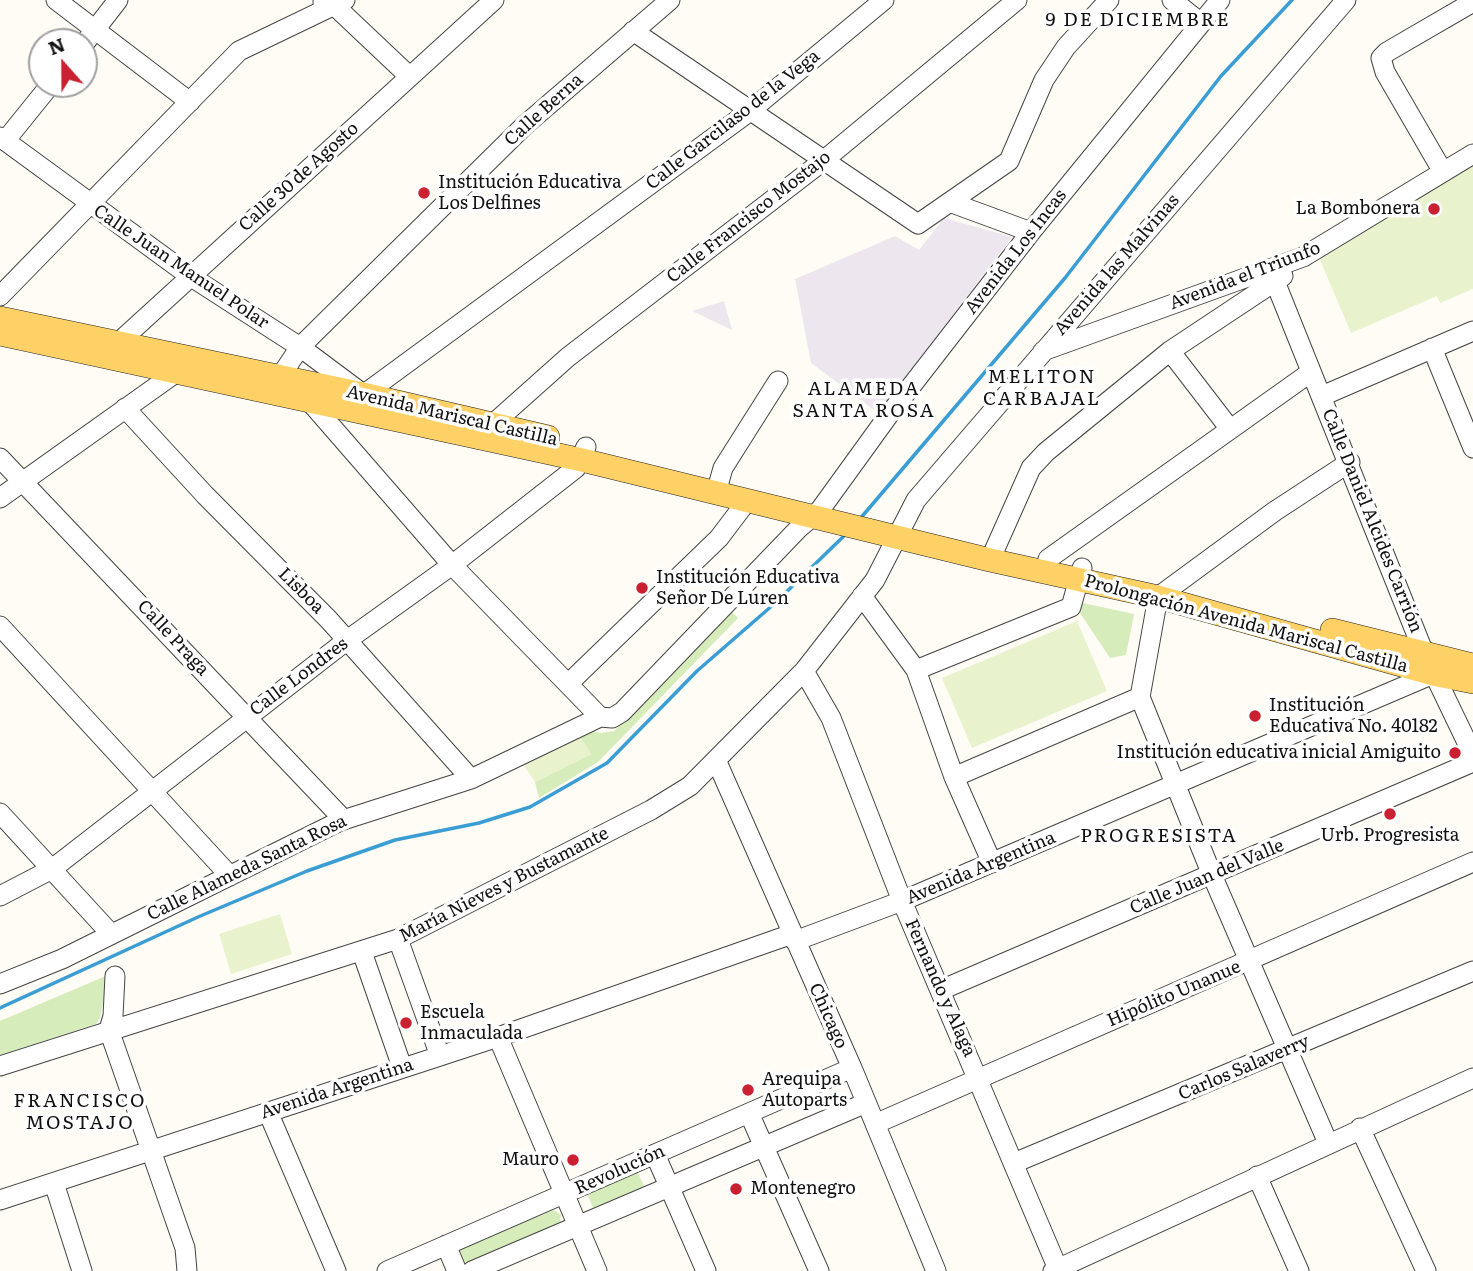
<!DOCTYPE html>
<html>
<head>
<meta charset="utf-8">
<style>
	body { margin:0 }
	#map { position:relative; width:1473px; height:1271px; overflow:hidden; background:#fffcf5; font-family:Literata,serif }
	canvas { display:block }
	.north { position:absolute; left:28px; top:28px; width:70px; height:70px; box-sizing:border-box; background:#fff; border:2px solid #a0a0a0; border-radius:50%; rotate:339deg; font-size:19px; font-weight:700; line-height:28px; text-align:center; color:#111 }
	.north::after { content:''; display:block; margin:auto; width:24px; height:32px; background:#c92132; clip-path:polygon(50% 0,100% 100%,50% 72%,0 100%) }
</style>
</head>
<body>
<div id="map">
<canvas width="1473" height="1271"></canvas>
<div class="north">N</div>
</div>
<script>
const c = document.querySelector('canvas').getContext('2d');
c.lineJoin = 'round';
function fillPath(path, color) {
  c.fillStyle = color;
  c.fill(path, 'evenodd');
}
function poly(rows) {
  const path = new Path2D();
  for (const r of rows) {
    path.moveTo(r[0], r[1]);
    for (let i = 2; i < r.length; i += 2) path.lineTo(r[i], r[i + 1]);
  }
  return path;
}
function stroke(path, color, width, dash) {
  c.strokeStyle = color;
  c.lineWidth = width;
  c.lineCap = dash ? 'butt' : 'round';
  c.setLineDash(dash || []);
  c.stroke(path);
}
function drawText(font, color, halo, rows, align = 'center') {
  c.font = font + ' Literata,serif';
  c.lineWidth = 7;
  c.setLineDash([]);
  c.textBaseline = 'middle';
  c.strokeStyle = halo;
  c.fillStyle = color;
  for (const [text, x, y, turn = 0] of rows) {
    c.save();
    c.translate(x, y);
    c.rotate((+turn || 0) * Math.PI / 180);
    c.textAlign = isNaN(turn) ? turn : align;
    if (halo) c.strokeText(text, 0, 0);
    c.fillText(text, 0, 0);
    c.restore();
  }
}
const industrial = poly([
	[944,218,1012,237,878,413,811,363,795,279,895,236,919,250],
	[724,301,732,330,692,311]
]);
const green = poly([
	[1078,602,1134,614,1126,655,1110,658,1078,610],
	[730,610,738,618,598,762,539,798,535,782,591,754,579,736,588,730,601,733,614,731],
	[108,975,100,1018,96,1024,0,1055,0,1021],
	[636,1169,644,1186,593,1208,586,1191],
	[554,1210,561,1215,560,1224,466,1263,460,1258,460,1248]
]);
const pitch = poly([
	[1473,163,1473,289,1440,303,1437,296,1351,333,1318,255],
	[1077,621,1107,691,972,748,942,678],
	[579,736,592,754,535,782,523,764],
	[280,914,292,954,231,974,219,934]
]);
const stream = poly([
	[859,520,1065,278,1221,76,1292,0],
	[0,1008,198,917,307,871,395,840,479,823,530,807,607,763,697,671,774,604,847,533]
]);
const minor = poly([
	[56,0,190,102],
	[1172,0,1201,23],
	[323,2,335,6,409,76],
	[633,31,918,224,1009,161,1044,80,1066,47,1109,0],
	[84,44,118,0],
	[0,137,190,276,300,347,363,394],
	[5,141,51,84],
	[1443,172,1385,72,1381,58,1387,52,1473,2],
	[952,203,1031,232],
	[1276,284,1424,653,1473,755],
	[0,296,239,51,345,0],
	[1432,348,1473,448],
	[1043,351,1303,257,1473,154],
	[1170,351,1230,429],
	[116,353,118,343,494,0],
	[280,377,300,347,525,125,670,0],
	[305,396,452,565,600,717],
	[1322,396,1473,331],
	[355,401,750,111,884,0],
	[125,408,205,495,329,620,471,779],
	[491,435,494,423,568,357,823,161,1017,0],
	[0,458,344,820],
	[716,493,723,468,778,381],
	[0,498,174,374,177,362],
	[1048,559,1311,372],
	[990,560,1031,468,1046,452,1170,351,1283,276],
	[862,596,916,670,954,777,992,863],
	[0,626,230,876],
	[916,670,1071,607,1082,568],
	[804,671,831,718,902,901,1058,1269],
	[569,683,719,538,747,501],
	[717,762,852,1068,936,1271],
	[954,777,1140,697],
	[0,813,111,934],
	[0,896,52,869,346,641,452,565,576,468,586,447],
	[398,939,440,1056],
	[795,941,902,901,1440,671],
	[362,952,402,1067],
	[115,976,113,1016,109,1030,185,1248,187,1271],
	[0,984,62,959,340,821,471,779,600,717,612,718,622,712,799,528,820,510,888,416,1034,228,1220,0],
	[941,990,1473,762],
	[498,1037,597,1271],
	[0,1066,398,939,651,810,690,786,804,671,875,580,916,500,1346,0],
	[268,1112,336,1271],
	[749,1113,819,1271],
	[875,1124,1473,862],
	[1360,1128,1426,1271],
	[1328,1143,1212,875,1140,697,1158,597,1275,511,1350,462],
	[655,1154,706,1271],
	[1014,1163,1473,971],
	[1257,1176,1299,1271],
	[54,1183,82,1271],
	[0,1200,498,1037,792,934],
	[446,1245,457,1271],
	[387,1271,852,1068],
	[472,1271,866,1103],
	[1053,1271,1473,1078]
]);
const major = poly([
	[0,318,363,394,548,437],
	[0,334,582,460,990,560,1158,597,1433,674,1473,682],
	[1332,630,1473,665]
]);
const markers = [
	[424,193,7,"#c92132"],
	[1434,209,7,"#c92132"],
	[642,588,7,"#c92132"],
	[1255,716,7,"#c92132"],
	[1455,753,7,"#c92132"],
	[1390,814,7,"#c92132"],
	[406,1023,7,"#c92132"],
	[748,1090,7,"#c92132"],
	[573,1160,7,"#c92132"],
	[736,1189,7,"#c92132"]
];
const streetNames = [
	["Calle Berna",544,110,-42],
	["Calle Garcilaso de la Vega",733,120,-38],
	["Calle 30 de Agosto",299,177,-42],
	["Calle Francisco Mostajo",749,217,-38],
	["Avenida Los Incas",1016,252,-52],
	["Avenida las Malvinas",1117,265,-49],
	["Calle Juan Manuel Polar",181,267,34],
	["Avenida el Triunfo",1245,276,-21],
	["Avenida Mariscal Castilla",452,416,13],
	["Calle Daniel Alcides Carrión",1372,521,68],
	["Lisboa",301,591,45],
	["Prolongación Avenida Mariscal Castilla",1246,624,15],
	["Calle Praga",173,638,47],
	["Calle Londres",299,677,-37],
	["Calle Alameda Santa Rosa",247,868,-26],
	["Avenida Argentina",981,868,-23],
	["Calle Juan del Valle",1207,877,-23],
	["María Nieves y Bustamante",504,885,-27],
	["Fernando y Alaga",940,988,66],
	["Hipólito Unanue",1174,994,-23],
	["Chicago",828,1016,66],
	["Carlos Salaverry",1244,1068,-23],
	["Avenida Argentina",337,1089,-18],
	["Revolución",620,1170,-24]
];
const poiNames = [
	["Institución Educativa",438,183],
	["Los Delfines",438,204],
	["La Bombonera",1420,209,"right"],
	["Institución Educativa",656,578],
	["Señor De Luren",656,599],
	["Institución",1269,706],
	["Educativa No. 40182",1269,727],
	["Institución educativa inicial Amiguito",1441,753,"right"],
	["Urb. Progresista",1390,836,"center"],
	["Escuela",420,1013],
	["Inmaculada",420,1034],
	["Arequipa",762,1080],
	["Autoparts",762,1101],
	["Mauro",559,1160,"right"],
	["Montenegro",750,1189]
];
const neighbourhoodNames = [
	["9 DE DICIEMBRE",1138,20],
	["MELITON",1042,377],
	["CARBAJAL",1042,399],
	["ALAMEDA",864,389],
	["SANTA ROSA",864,411],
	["PROGRESISTA",1159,836],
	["FRANCISCO",80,1101],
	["MOSTAJO",80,1123]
];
fillPath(industrial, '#eee6ef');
fillPath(green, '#d7ecbb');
fillPath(pitch, '#e8f3ce');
stroke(stream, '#3a9ed4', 3.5);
stroke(minor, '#444', 21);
stroke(major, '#222', 24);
stroke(minor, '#fff', 19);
stroke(major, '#fed166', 23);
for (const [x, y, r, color] of markers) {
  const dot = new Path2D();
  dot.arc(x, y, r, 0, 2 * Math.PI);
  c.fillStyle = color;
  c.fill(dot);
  stroke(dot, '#fff', 2.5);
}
drawText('18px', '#111', '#fff', streetNames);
drawText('18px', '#111', '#fff', poiNames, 'left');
c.letterSpacing = '2px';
drawText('19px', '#111', '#fff', neighbourhoodNames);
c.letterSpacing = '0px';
</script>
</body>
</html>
